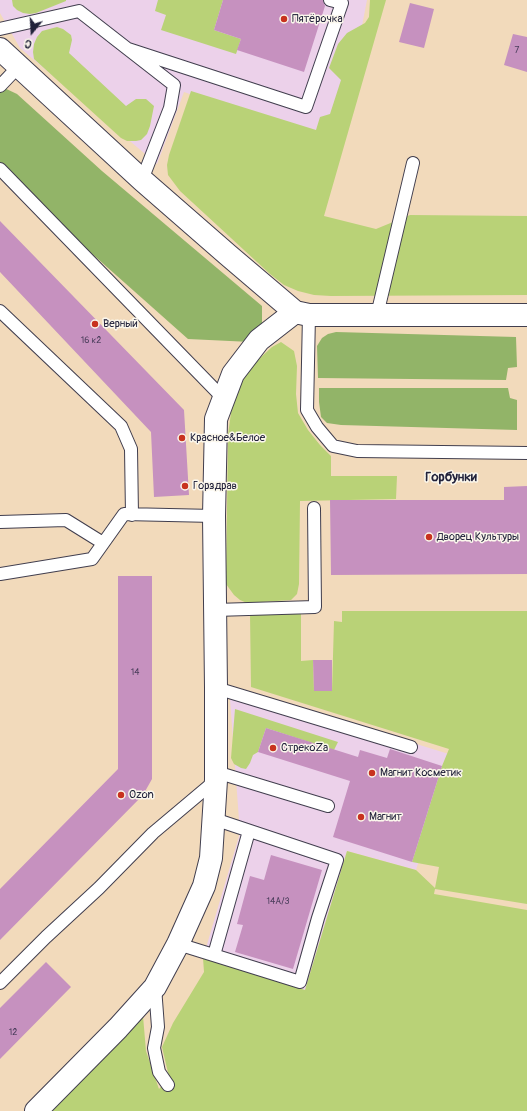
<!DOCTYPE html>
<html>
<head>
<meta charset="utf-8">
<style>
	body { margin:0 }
	#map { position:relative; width:527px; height:1111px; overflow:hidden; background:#f2dabb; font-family:Pangolin,sans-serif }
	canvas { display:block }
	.north { position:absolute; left:12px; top:12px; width:40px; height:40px; -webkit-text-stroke:3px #fbf7ec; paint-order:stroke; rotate:198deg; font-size:11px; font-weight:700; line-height:16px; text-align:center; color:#22223b }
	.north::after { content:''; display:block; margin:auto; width:14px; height:18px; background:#22223b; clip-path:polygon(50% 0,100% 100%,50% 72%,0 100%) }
</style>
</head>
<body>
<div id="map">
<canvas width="527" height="1111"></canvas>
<div class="north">С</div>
</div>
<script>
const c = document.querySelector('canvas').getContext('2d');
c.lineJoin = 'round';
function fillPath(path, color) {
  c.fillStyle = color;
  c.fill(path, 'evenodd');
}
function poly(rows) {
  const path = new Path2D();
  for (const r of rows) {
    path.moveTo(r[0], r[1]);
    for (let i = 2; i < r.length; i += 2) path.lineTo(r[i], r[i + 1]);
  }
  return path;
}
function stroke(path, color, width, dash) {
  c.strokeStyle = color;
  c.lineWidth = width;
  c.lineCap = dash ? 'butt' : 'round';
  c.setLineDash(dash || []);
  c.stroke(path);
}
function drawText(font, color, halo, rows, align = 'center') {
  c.font = font + ' Pangolin,sans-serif';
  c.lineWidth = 3;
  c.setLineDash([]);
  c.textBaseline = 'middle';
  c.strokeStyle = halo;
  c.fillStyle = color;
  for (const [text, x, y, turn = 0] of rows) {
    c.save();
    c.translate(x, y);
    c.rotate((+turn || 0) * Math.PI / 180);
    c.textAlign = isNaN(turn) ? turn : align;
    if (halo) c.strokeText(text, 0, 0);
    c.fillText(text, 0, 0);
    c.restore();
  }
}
const built = poly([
	[0,0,367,0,339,145,184,92,157,164,20,48,0,13],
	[229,686,452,755,416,870,347,851,305,990,203,958,240,833]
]);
const green = poly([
	[12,0,66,0,66,1,36,13,30,14,23,13,17,10,13,6],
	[158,0,223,0,214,30,241,39,236,54,161,30,166,15,155,11],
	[370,0,386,0,324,216,376,229,410,215,527,216,527,295,331,296,314,295,298,291,284,285,270,274,180,191,168,175,167,165,169,155,191,91,316,130,320,117,330,114,341,80,329,68,338,44,347,33,365,23,369,17],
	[57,27,63,29,71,35,72,40,69,53,126,106,136,99,146,99,154,106,150,126,147,134,141,140,136,141,127,141,121,138,34,59,33,52,34,44,37,37,42,31],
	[281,342,294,351,297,366,296,394,298,413,308,430,320,445,331,456,331,476,397,476,396,499,300,501,299,584,297,594,291,600,247,603,240,600,234,595,226,584,228,435,232,405,241,382,249,370,260,358,272,347],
	[342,611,527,611,527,904,435,889,434,894,527,910,527,1111,49,1111,143,1016,146,1051,159,1089,169,1077,162,1047,173,1023,204,972,203,958,305,990,347,851,416,870,435,888,439,867,412,862,442,766,449,749,251,687,250,614,301,614,301,661,313,660,314,691,332,691,334,621,342,622],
	[235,709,338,742,334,750,266,728,258,752,253,755,250,763,246,769,241,768,234,764,231,758]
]);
const forest = poly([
	[0,86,17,94,102,171,262,306,262,327,251,342,188,339,0,172],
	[336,332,516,337,517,367,508,368,506,380,318,378,317,346,322,338,328,334],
	[319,388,508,388,510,398,517,400,517,430,341,425,327,423,321,417,319,402]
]);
const building = poly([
	[223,0,323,0,325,6,304,72,237,50,241,39,214,30],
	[410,3,434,9,424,48,399,42],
	[513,34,527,37,527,72,504,65],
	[0,221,184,410,189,495,154,497,151,432,0,272],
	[527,486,527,574,331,575,330,500,504,500,504,487],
	[118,576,152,576,152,779,143,795,0,940,0,889,118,769],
	[313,660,332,660,332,691,314,691],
	[266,728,358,757,360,750,387,758,390,749,442,766,412,862,333,837,350,781,258,752],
	[271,855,322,870,293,969,235,952,243,925,237,924,250,876,264,880],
	[46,962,71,987,0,1059,0,1008]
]);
const service = poly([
	[0,29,79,11,174,85,170,108,142,180],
	[128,49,306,107,342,3,330,0],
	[0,86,19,66],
	[0,169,223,398],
	[0,311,121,426,131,449,132,515],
	[309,315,307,410,317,427,333,446,357,451,527,453],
	[377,315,413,163],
	[0,522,66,520,103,543],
	[0,574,92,559,124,514,214,516],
	[215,610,315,607,314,508],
	[216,688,411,747],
	[216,772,328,806],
	[178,944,300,982,318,918,337,860,214,819],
	[214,955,249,831],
	[0,983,46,937,99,888,153,833,216,780],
	[155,987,158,1027,154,1048,159,1072,168,1085]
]);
const minor = poly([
	[0,49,142,180,228,255,295,312,309,315,527,315],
	[36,1111,118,1028,155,987,178,944,204,886,211,858,216,780,216,688,214,516,216,419,233,374,259,340,295,312]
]);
const markers = [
	[284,19,4,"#c8321e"],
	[95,324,4,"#c8321e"],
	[182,438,4,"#c8321e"],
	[185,486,4,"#c8321e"],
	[429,537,4,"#c8321e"],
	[273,748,4,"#c8321e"],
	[372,773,4,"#c8321e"],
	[121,795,4,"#c8321e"],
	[361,817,4,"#c8321e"]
];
const numberNames = [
	["7",517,51],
	["16 к2",91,341],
	["14",135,673],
	["14А/3",278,902],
	["12",13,1033]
];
const poiNames = [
	["Пятёрочка",292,19],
	["Верный",103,324],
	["Красное&Белое",190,438],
	["Горздрав",193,486],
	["Дворец Культуры",437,537],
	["СтрекоZа",281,748],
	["Магнит Косметик",380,773],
	["Ozon",129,795],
	["Магнит",369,817]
];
const quarterNames = [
	["Горбунки",451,478]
];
fillPath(built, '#ecd1ea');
fillPath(green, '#b9d277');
fillPath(forest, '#92b468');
fillPath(building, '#c691bf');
stroke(service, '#413e4e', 14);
stroke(minor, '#413e4e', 24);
stroke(service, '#fff', 12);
stroke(minor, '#fff', 22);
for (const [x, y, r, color] of markers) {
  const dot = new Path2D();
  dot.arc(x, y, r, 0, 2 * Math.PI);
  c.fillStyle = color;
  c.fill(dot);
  stroke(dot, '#fbf7ec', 1.5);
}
drawText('9px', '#4b3e5c', null, numberNames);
drawText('11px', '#22223b', '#fbf7ec', poiNames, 'left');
drawText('bold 13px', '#22223b', '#fbf7ec', quarterNames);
</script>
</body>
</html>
